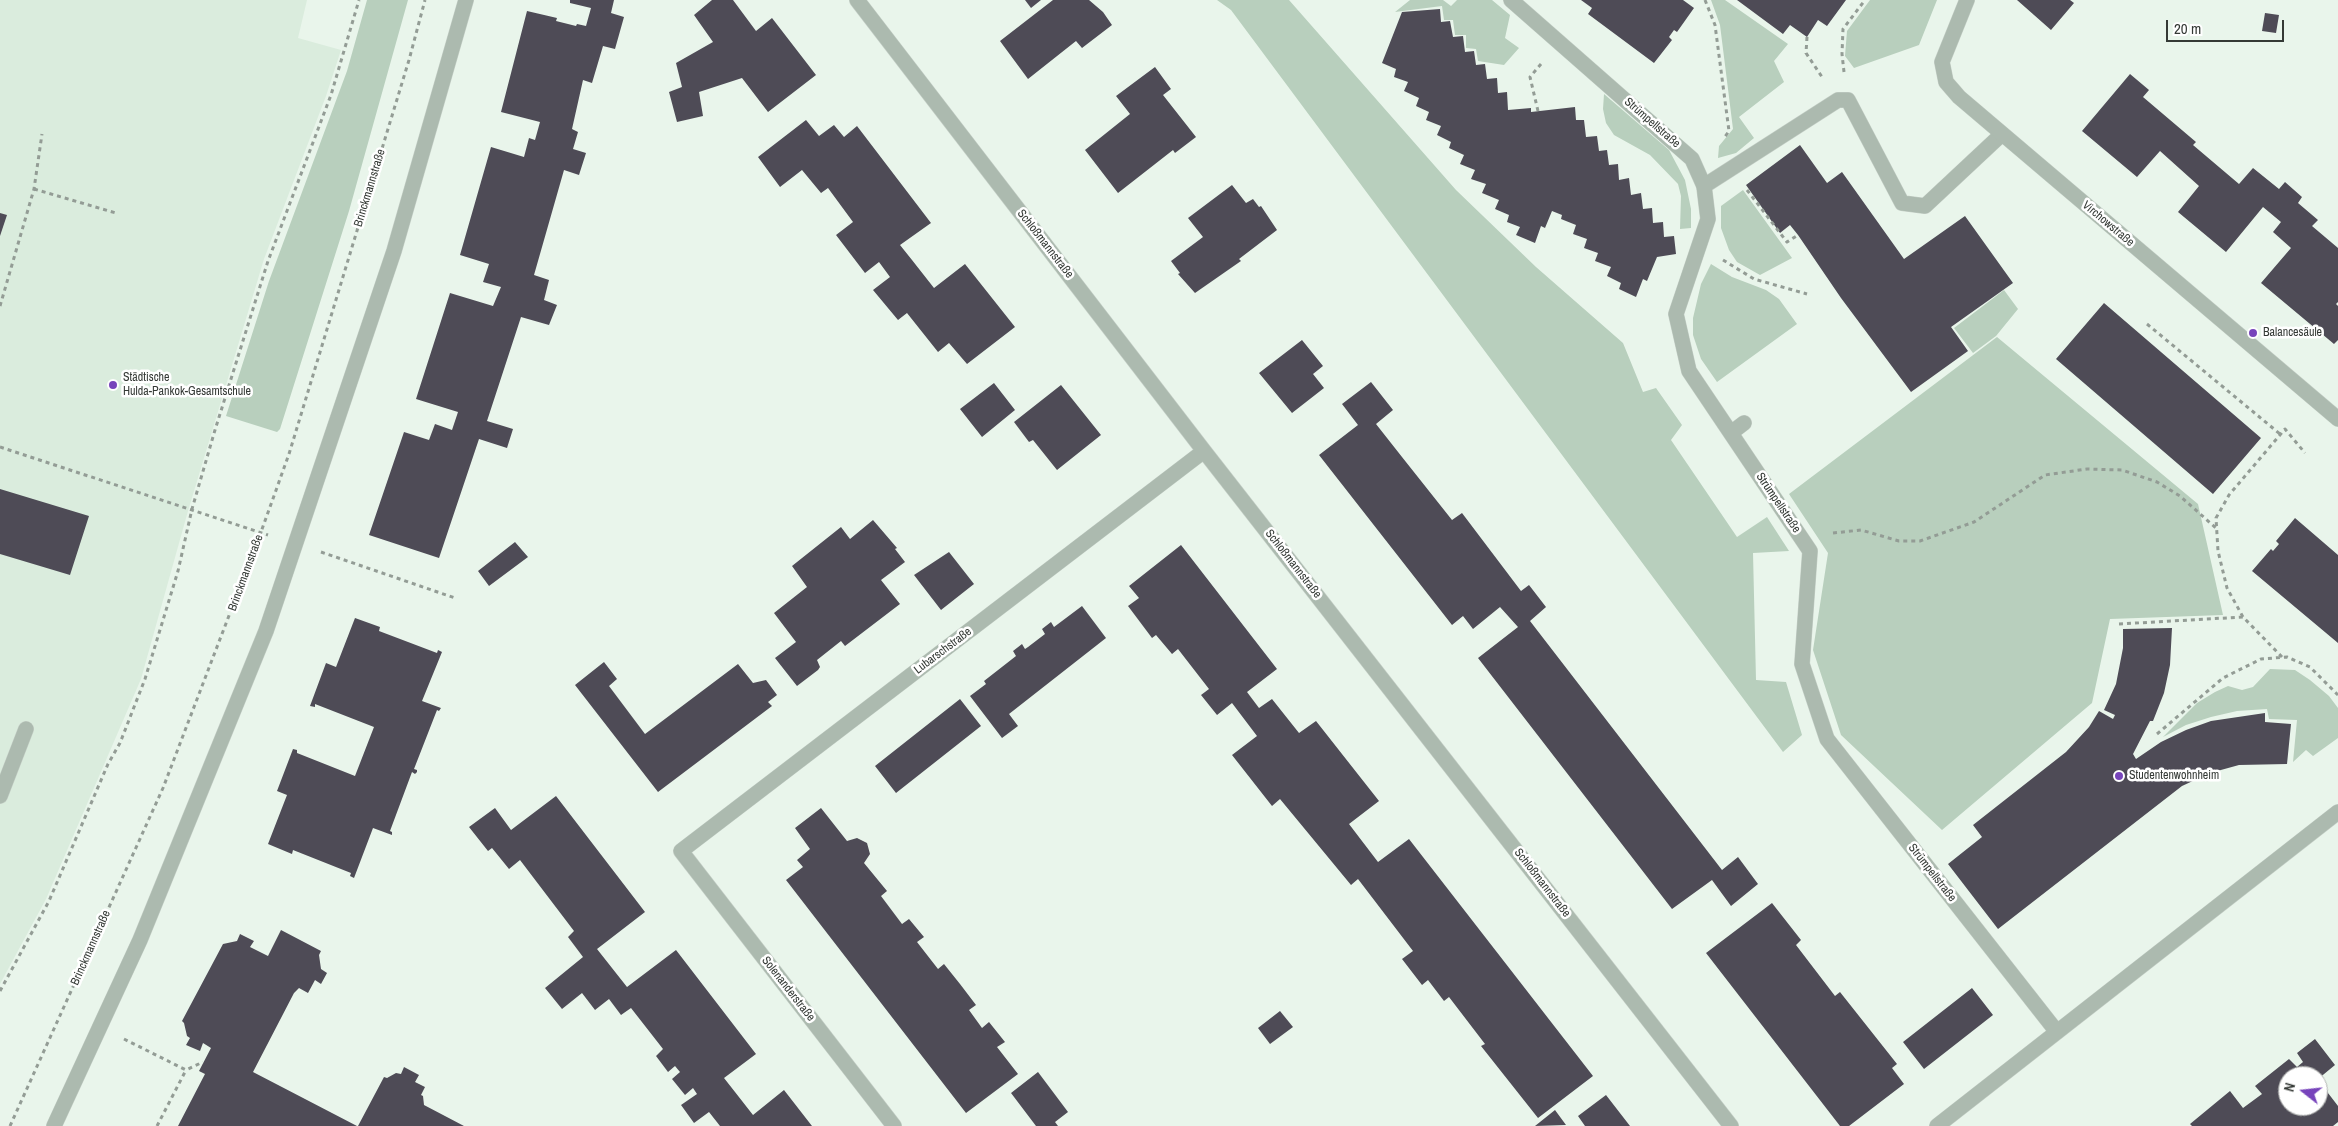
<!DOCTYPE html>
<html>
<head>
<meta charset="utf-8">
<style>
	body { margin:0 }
	#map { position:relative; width:2338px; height:1126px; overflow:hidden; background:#e9f5eb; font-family:"Archivo Narrow",sans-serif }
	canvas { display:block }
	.north { position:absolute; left:2278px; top:1066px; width:50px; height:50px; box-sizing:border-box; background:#fff; border:1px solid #aeb0ae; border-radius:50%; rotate:286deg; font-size:14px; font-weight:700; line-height:20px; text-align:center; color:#343935 }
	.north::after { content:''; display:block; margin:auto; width:18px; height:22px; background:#74b; clip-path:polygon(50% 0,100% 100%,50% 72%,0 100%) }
	.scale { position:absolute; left:2166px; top:20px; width:118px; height:22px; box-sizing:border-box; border:2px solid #343935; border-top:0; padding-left:6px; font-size:15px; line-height:18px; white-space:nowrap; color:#343935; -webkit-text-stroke:4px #fff; paint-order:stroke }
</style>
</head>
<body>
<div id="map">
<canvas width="2338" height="1126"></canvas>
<div class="north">N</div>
<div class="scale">20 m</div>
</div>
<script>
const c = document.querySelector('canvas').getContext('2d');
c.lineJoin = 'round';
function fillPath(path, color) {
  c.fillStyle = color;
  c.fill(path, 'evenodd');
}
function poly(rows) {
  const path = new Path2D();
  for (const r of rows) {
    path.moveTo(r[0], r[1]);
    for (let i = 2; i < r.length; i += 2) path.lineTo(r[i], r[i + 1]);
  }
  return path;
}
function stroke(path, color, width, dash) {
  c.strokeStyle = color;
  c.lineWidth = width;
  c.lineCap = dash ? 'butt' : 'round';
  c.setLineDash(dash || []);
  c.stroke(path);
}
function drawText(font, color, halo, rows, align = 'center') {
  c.font = font + ' "Archivo Narrow",sans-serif';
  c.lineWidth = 5;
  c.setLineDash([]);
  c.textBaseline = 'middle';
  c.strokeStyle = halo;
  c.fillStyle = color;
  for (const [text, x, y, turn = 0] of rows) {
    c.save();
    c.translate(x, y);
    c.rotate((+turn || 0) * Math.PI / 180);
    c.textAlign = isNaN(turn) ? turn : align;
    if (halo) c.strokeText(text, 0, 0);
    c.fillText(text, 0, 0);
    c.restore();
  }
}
const built = poly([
	[0,0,307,0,298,38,341,50,326,96,264,259,188,511,141,679,46,899,0,984]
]);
const green = poly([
	[367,0,408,0,349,211,280,429,277,432,226,416,269,281,347,71],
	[1217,0,1289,0,1456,190,1536,267,1623,343,1643,392,1656,388,1682,425,1671,440,1737,537,1767,517,1789,551,1753,553,1756,680,1786,682,1802,735,1783,752,1231,10],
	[1410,0,1443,0,1451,6,1457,0,1492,0,1510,15,1505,38,1519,48,1504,65,1478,61,1476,49,1466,48,1466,35,1455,35,1453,20,1444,20,1442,6,1395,12],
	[1711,0,1725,0,1788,44,1774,61,1784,82,1739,117,1754,138,1736,153,1718,158,1719,146,1733,129,1720,25],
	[1870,0,1937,0,1919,45,1854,68,1845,56,1847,31],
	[1604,94,1669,150,1685,180,1691,209,1691,228,1680,229,1681,196,1678,184,1650,155,1614,135,1606,123,1603,109],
	[1743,190,1792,258,1760,275,1737,262,1729,250,1721,228,1721,206],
	[1711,264,1732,277,1766,290,1779,299,1797,324,1717,382,1701,359,1693,335,1693,318,1701,284],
	[2004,290,2018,309,1996,336,1973,353,1954,328],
	[1997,337,2198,504,2223,615,2110,619,2092,703,1942,830,1841,735,1813,650,1828,553,1789,494],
	[2270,669,2295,670,2310,680,2329,696,2338,708,2338,738,2313,756,2306,750,2293,762,2297,720,2269,719,2267,709,2237,711,2211,717,2186,725,2163,737,2197,703,2215,692,2228,686,2242,690,2253,687]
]);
const building = poly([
	[570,0,614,0,611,13,624,17,615,49,603,46,592,83,583,80,572,129,578,132,573,149,586,153,579,175,564,170,534,275,549,280,544,300,557,305,549,325,521,317,487,421,513,429,507,448,479,439,439,558,369,535,404,432,429,440,435,424,452,430,458,412,416,399,450,293,493,306,501,287,483,282,489,264,460,255,491,147,524,157,529,138,535,140,540,122,501,112,527,11,557,18,556,21,576,26,577,24,586,26,591,8,570,3],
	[712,0,733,0,756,31,772,18,816,75,768,112,742,78,699,92,703,116,677,122,669,92,682,87,676,63,713,42,694,15],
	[1025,0,1041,0,1031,8],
	[1053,0,1089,0,1103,12,1112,25,1082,48,1076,41,1028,79,1000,41],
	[1581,0,1683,0,1694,8,1677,32,1674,30,1669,37,1672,40,1654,63,1588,14,1592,8],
	[1737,0,1846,0,1827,26,1818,20,1807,37,1790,25,1783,34],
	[2017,0,2070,0,2074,3,2051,30],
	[1440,9,1441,22,1450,21,1453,37,1463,36,1465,52,1474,51,1476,65,1485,64,1487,79,1497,78,1498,93,1507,92,1508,110,1531,108,1531,112,1575,107,1576,120,1584,120,1586,137,1597,136,1599,151,1607,150,1609,165,1618,164,1619,180,1629,178,1631,195,1641,193,1643,209,1652,208,1653,223,1663,222,1664,237,1674,236,1676,254,1657,257,1647,281,1643,279,1636,297,1619,289,1621,283,1607,276,1611,267,1595,261,1598,253,1584,248,1587,239,1573,234,1576,225,1561,219,1562,215,1552,211,1545,228,1541,226,1535,243,1516,235,1520,227,1507,222,1509,215,1495,209,1499,200,1482,193,1486,184,1471,179,1475,170,1460,164,1464,155,1449,148,1451,142,1437,135,1441,126,1426,120,1429,112,1416,106,1419,98,1404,91,1408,82,1394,77,1396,69,1382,63,1402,12],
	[2265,13,2279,15,2276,33,2262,31],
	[1155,67,1171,89,1163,95,1196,137,1175,153,1173,150,1118,193,1085,150,1130,114,1116,96],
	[2130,74,2149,90,2143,97,2196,142,2193,145,2239,184,2253,168,2279,189,2285,182,2302,197,2298,203,2318,220,2312,226,2338,248,2338,302,2336,304,2338,306,2338,340,2334,344,2261,283,2291,248,2273,232,2281,222,2263,207,2226,252,2178,212,2199,186,2160,151,2137,177,2082,131],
	[806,120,819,136,834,125,844,137,857,126,931,223,900,245,912,260,934,288,965,264,1015,327,967,364,949,343,938,352,907,313,898,320,873,290,890,277,879,262,865,273,836,235,853,222,828,188,821,193,802,170,780,187,758,157],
	[1800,145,1827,183,1842,172,1904,259,1965,216,2013,283,1951,327,1968,351,1911,392,1841,298,1798,235,1790,225,1780,233,1746,185],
	[1232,185,1246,203,1253,199,1259,207,1261,206,1277,230,1239,259,1241,261,1195,293,1178,274,1180,273,1171,261,1203,237,1188,218],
	[0,213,7,215,0,236],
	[2104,303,2261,438,2213,494,2056,359],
	[1302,340,1323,366,1313,374,1324,388,1292,413,1259,373],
	[1371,382,1393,410,1376,424,1402,457,1452,520,1462,513,1521,591,1529,585,1546,607,1530,621,1722,870,1738,857,1758,884,1731,906,1712,880,1672,909,1478,658,1518,627,1500,607,1473,629,1463,616,1452,625,1319,455,1358,425,1342,404],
	[994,383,1015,410,982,437,960,409],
	[1061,385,1101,435,1057,470,1033,440,1029,442,1014,422],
	[0,489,89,516,70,575,0,554],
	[2295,518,2338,555,2338,643,2252,571,2271,549,2273,551,2279,544,2276,541],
	[873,520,897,548,895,549,905,562,881,580,900,604,845,646,841,641,817,660,820,667,818,670,797,686,775,658,796,642,774,613,807,587,792,566,841,527,850,539],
	[515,542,528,557,489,586,478,571],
	[1181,545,1277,669,1247,692,1259,708,1272,699,1299,733,1316,721,1379,801,1349,824,1378,862,1409,839,1593,1076,1538,1118,1481,1046,1485,1044,1449,997,1444,1001,1428,980,1422,985,1402,959,1413,951,1358,879,1351,885,1280,799,1272,806,1232,755,1257,736,1232,703,1217,715,1201,695,1209,689,1178,649,1172,654,1156,635,1152,638,1128,606,1139,598,1129,586],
	[949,552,974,584,941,610,914,575],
	[1082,606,1106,638,1009,714,1018,726,1002,738,970,696,986,684,984,681,1016,656,1013,651,1022,644,1025,649,1028,647,1045,634,1042,629,1051,622,1054,627],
	[355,618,380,627,379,631,437,653,438,650,442,652,422,701,441,708,439,711,437,710,414,769,417,770,417,772,415,774,412,772,390,831,392,832,392,835,373,828,354,878,350,876,351,873,293,850,292,854,268,844,287,795,277,791,293,749,297,750,297,753,355,776,374,727,315,704,315,707,310,706,326,663,336,667],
	[2172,628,2170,665,2164,693,2153,721,2150,721,2133,754,2136,759,2161,742,2186,730,2211,721,2265,713,2265,722,2291,724,2287,764,2239,765,2210,773,2182,786,1998,929,1948,864,1982,837,1973,825,2066,752,2089,727,2099,711,2113,719,2115,715,2104,710,2116,684,2123,648,2123,629],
	[604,662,617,679,609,686,645,734,738,664,753,683,766,680,777,695,768,702,772,706,658,792,575,685],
	[960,699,981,726,896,793,875,766],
	[556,796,645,912,597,949,627,987,676,950,756,1054,724,1078,735,1092,753,1115,784,1090,812,1126,720,1126,709,1112,694,1123,681,1105,697,1094,693,1088,685,1095,672,1079,680,1072,675,1066,668,1072,656,1056,663,1049,631,1008,621,1015,609,999,595,1010,582,993,562,1009,545,988,583,957,568,937,574,931,520,860,509,869,492,848,488,851,469,827,495,808,511,830],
	[821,808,847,841,857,838,867,843,870,854,864,863,887,891,881,896,902,924,909,919,924,937,917,942,938,969,944,964,960,984,976,1005,969,1010,982,1028,989,1022,1005,1042,997,1047,1018,1074,966,1113,786,880,803,867,797,860,810,849,795,828],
	[1772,903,1801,940,1796,945,1835,996,1840,992,1897,1064,1892,1068,1904,1084,1849,1126,1840,1126,1706,953],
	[281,930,321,951,319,955,321,969,327,973,321,984,315,980,308,993,299,988,294,993,253,1072,357,1126,178,1126,205,1074,199,1071,211,1048,203,1043,200,1051,186,1045,190,1038,187,1036,184,1023,182,1021,223,944,237,941,240,934,254,941,250,947,268,956],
	[1972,988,1993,1015,1924,1069,1903,1042],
	[1280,1011,1293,1027,1270,1044,1258,1028],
	[2315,1039,2335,1065,2318,1079,2318,1076,2288,1076,2288,1106,2318,1106,2318,1080,2338,1106,2338,1122,2333,1126,2192,1126,2190,1124,2230,1091,2243,1108,2262,1094,2255,1086,2289,1059,2297,1067,2303,1062,2297,1053],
	[404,1067,419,1075,415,1082,425,1087,421,1095,423,1096,424,1105,464,1126,358,1126,384,1077,387,1078,396,1073,401,1074],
	[1038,1072,1068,1112,1055,1122,1058,1126,1036,1126,1011,1093],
	[1606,1095,1630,1126,1585,1126,1578,1116],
	[1555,1110,1566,1125,1535,1126]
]);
const path = poly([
	[1705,0,1715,25,1729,131,1724,138],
	[1807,37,1806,53,1822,77],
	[1844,72,1842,54,1843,29,1865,0],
	[1538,111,1530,77,1541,64],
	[34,189,116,213],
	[1747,190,1787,242,1798,235],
	[1723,260,1754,279,1807,294],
	[0,306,34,189,42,134],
	[2147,324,2280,434],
	[0,447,268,535],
	[1833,533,1861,530,1899,541,1920,541,1974,522,2045,475,2087,469,2122,470,2157,482,2180,496,2217,529],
	[321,552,455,598],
	[2119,624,2243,617],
	[2282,657,2243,617,2227,588,2218,551,2216,518,2229,495,2285,429,2305,453],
	[2157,734,2223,678,2261,659,2287,657,2310,667,2338,695],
	[0,991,49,901,108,764,120,743,145,679,178,571,192,509,215,430,268,261,331,95,359,0],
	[124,1039,186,1070,203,1062],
	[10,1126,163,788,261,532,289,454,409,60,425,0],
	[157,1126,186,1070]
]);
const service = poly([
	[1704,186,1838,100,1848,100,1902,203,1925,206,2002,134],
	[0,796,26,729]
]);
const minor = poly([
	[857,0,1204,451,1731,1126],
	[1511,0,1692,159,1704,186,1708,219,1676,314,1689,371,1810,551,1802,664,1827,739,2057,1032],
	[1967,0,1942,62,1946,82,1959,97,2338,419],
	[1731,433,1744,423],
	[54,1126,140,940,266,631,394,251,466,0],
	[894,1126,681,851,1204,451],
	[1937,1126,2338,812]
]);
const markers = [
	[2253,333,5,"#74b"],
	[113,385,5,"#74b"],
	[2119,776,5,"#74b"]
];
const streetNames = [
	["Strümpellstraße",1652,123,41],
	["Brinckmannstraße",370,188,-73],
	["Virchowstraße",2108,224,40],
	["Schloßmannstraße",1045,244,52],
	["Strümpellstraße",1778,503,56],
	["Schloßmannstraße",1293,564,52],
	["Brinckmannstraße",246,573,-70],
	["Lubarschstraße",943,651,-37],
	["Strümpellstraße",1932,873,52],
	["Schloßmannstraße",1542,883,52],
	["Brinckmannstraße",91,948,-66],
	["Solenanderstraße",788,989,52]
];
const poiNames = [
	["Balancesäule",2263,333],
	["Städtische",123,378],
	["Hulda-Pankok-Gesamtschule",123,392],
	["Studentenwohnheim",2129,776]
];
fillPath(built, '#daecdd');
fillPath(green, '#b8cfbd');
fillPath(building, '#4e4b56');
stroke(service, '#c5cfc7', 16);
stroke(minor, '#c5cfc7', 16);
stroke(path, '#939c95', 3, [4, 4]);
stroke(service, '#acbaaf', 15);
stroke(minor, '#acbaaf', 15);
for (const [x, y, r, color] of markers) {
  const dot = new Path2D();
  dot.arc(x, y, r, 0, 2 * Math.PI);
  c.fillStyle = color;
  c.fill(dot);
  stroke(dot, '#fff', 2);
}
drawText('12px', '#343935', '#fff', streetNames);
drawText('12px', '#343935', '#fff', poiNames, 'left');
</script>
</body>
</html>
